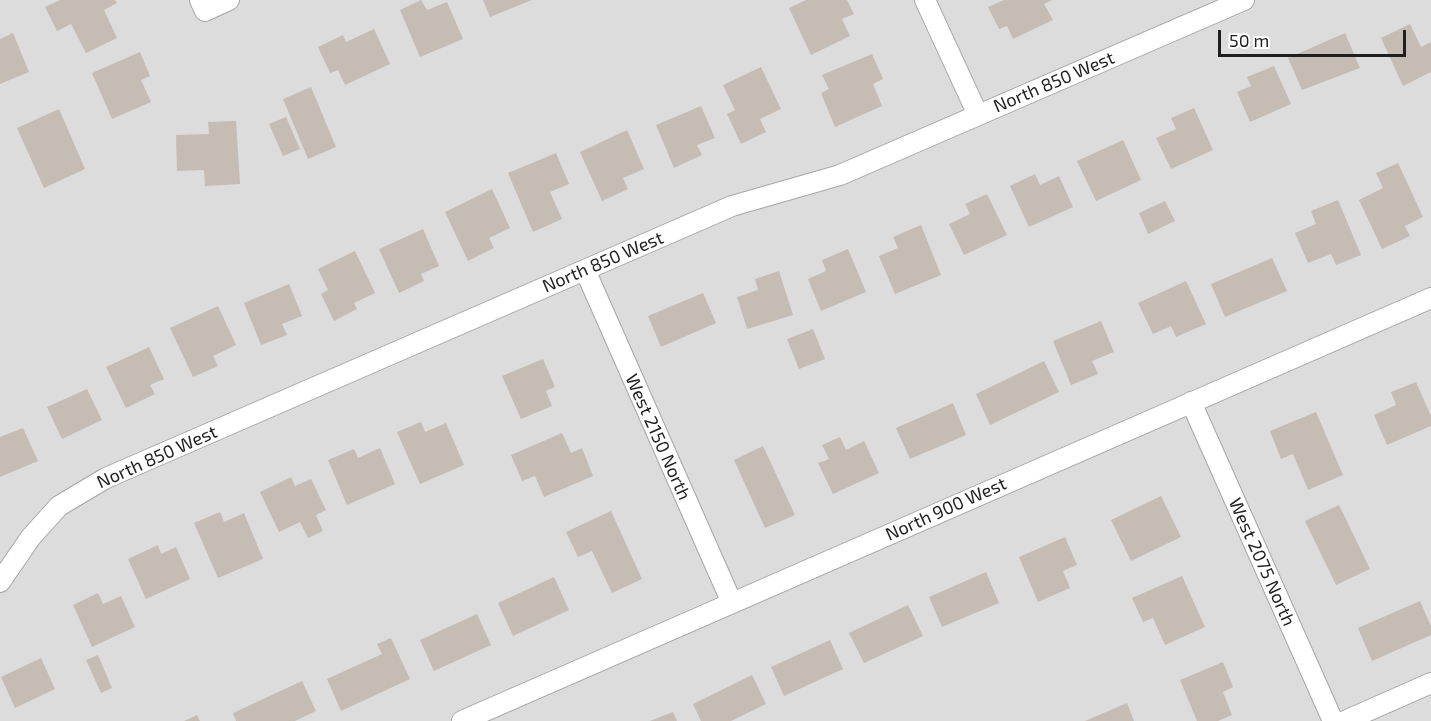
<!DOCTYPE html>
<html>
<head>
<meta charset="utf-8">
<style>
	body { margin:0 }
	#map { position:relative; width:1431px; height:721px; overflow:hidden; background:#f0ece5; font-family:"Exo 2",sans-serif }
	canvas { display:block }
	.scale { position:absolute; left:1218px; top:30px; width:188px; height:27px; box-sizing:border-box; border:3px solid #1f1f1f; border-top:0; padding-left:8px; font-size:18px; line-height:21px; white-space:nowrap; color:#1f1f1f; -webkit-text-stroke:4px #fff; paint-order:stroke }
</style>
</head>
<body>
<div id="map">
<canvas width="1431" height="721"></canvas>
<div class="scale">50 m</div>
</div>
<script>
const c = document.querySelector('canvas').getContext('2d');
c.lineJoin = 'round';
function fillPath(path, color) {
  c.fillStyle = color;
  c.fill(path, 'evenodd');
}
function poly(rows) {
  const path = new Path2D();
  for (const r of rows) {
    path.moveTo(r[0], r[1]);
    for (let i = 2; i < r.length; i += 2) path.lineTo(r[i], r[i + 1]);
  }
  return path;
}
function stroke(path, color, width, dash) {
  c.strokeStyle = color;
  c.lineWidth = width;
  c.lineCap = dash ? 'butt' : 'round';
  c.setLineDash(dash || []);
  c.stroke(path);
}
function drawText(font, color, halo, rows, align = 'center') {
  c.font = font + ' "Exo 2",sans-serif';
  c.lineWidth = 5;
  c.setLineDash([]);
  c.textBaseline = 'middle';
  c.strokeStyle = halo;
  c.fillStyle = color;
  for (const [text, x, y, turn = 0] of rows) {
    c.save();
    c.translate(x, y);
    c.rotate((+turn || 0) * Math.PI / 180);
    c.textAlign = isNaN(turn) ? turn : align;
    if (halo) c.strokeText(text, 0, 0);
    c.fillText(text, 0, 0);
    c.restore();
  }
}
const residential = poly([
	[0,0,1431,0,1431,721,0,721]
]);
const building = poly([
	[60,0,115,0,117,3,104,10,117,38,86,53,71,24,57,31,45,7],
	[421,0,427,10,447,2,463,39,420,57,400,10],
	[483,0,532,0,490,17],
	[806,0,847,0,854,14,842,19,850,36,811,55,789,8],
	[1004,0,1052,0,1044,4,1053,20,1013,39,1007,26,999,29,988,7],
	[1410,24,1421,47,1431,42,1431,72,1403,86,1381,38],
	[374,29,390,64,345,85,338,70,330,73,318,47,343,35,346,42],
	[13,33,29,72,0,84,0,39],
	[1345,33,1360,68,1302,90,1288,58],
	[140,52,150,76,141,80,151,102,112,119,92,73],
	[872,54,883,79,873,84,882,106,835,127,821,93,829,89,822,75],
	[1274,66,1291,104,1250,122,1237,92,1251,86,1247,77],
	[761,67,781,109,760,119,766,132,741,144,727,114,735,110,723,85],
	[311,87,336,147,308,159,283,99],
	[701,106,715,138,697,145,702,155,674,168,656,125],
	[1194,108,1213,150,1171,169,1156,138,1176,129,1171,118],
	[59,109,85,169,44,188,17,128],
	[286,117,300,149,283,156,269,124],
	[236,121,240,184,205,186,204,170,177,171,176,135,209,134,208,122],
	[627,130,644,169,623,178,628,189,602,201,580,152],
	[1123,140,1141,180,1096,201,1077,161],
	[556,153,569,184,550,192,562,219,533,232,508,173],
	[1398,163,1423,217,1405,226,1410,236,1382,249,1359,200,1383,188,1376,173],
	[1035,174,1040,185,1059,176,1073,207,1029,227,1010,186],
	[492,189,510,228,489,238,494,248,468,261,445,212],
	[987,194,1007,235,964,255,949,224,970,214,965,204],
	[1338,200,1361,255,1336,265,1331,254,1308,263,1295,233,1316,224,1311,211],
	[1165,201,1175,221,1148,234,1139,213],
	[921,225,941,275,895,294,879,256,898,248,893,237],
	[423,229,439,266,421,274,424,281,399,293,379,249],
	[848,249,866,292,821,311,808,279,826,271,822,260],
	[355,251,375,293,354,303,357,309,334,321,321,294,328,290,318,269],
	[1272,258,1287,291,1225,317,1211,284],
	[779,271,793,315,747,329,737,297,758,290,755,279],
	[1186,281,1206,324,1176,337,1171,326,1153,334,1138,303],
	[289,284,302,316,282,324,287,335,261,345,244,303],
	[703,293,716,323,661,347,648,316],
	[218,306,236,345,213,356,218,366,193,377,170,328],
	[1101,321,1114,352,1092,361,1098,374,1071,385,1053,341],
	[813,329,825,359,799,369,787,339],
	[149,347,164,379,150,385,155,394,126,408,106,367],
	[543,359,555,387,546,391,552,406,521,419,502,376],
	[1044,361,1059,392,990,425,976,394],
	[1416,382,1431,416,1431,426,1387,445,1374,415,1396,405,1391,392],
	[87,389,102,420,62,439,47,407],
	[953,403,966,435,910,459,896,428],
	[1316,412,1343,475,1308,490,1293,454,1281,459,1270,431],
	[421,422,425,432,446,423,464,465,420,484,397,432],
	[23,428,38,461,0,477,0,437],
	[562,433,571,453,582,448,593,476,544,497,535,476,522,481,511,455],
	[840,437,846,450,864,441,879,473,833,494,818,463,829,459,822,445],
	[763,446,795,515,765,528,734,460],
	[380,448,395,484,347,505,328,460,354,449,358,458],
	[291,477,295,486,311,479,326,510,316,515,323,531,308,538,300,522,279,532,260,492],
	[1161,496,1181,537,1131,561,1111,520],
	[1339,505,1370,569,1336,585,1305,521],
	[611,511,642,579,612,593,592,551,578,557,566,532],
	[220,512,224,522,244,513,263,559,218,578,194,523],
	[1065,537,1077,565,1063,571,1070,588,1038,602,1019,557],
	[158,545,161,554,176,547,190,579,146,599,128,559],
	[986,572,999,603,942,627,929,597],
	[1182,576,1205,627,1165,645,1153,618,1143,622,1132,598],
	[554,577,569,610,513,636,498,603],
	[98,593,103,604,121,596,135,627,92,647,73,605],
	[1420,601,1431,626,1431,635,1372,661,1358,628],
	[908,605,923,636,864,663,849,633],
	[477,614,491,645,434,671,420,640],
	[391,638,410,679,341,711,327,679,382,654,377,644],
	[830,640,843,669,784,696,771,667],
	[98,655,112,688,101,693,86,660],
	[41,658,55,689,15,708,1,677],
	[1223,662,1233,687,1223,692,1232,715,1218,721,1197,721,1180,680],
	[752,675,766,704,731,721,701,721,693,704],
	[302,681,316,711,295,721,236,721,233,713],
	[1127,703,1134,721,1085,721],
	[673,712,677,721,650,721],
	[197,715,200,721,184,721]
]);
const minor = poly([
	[200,0,205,11,229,0],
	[925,0,978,115],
	[585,270,732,603],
	[1191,402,1333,721],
	[0,582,31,537,59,506,106,478,732,206,840,175,1244,0],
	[462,721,1431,298],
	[1345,721,1431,683]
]);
const streetNames = [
	["North 850 West",1054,82,-23],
	["North 850 West",603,262,-23],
	["West 2150 North",658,437,66],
	["North 850 West",157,457,-24],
	["North 900 West",946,509,-24],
	["West 2075 North",1262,562,66]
];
fillPath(residential, '#dddcdc');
fillPath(building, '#c5bcb4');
stroke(minor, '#a6a6a6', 22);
stroke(minor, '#fff', 20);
drawText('18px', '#1f1f1f', '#fff', streetNames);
</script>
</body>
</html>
